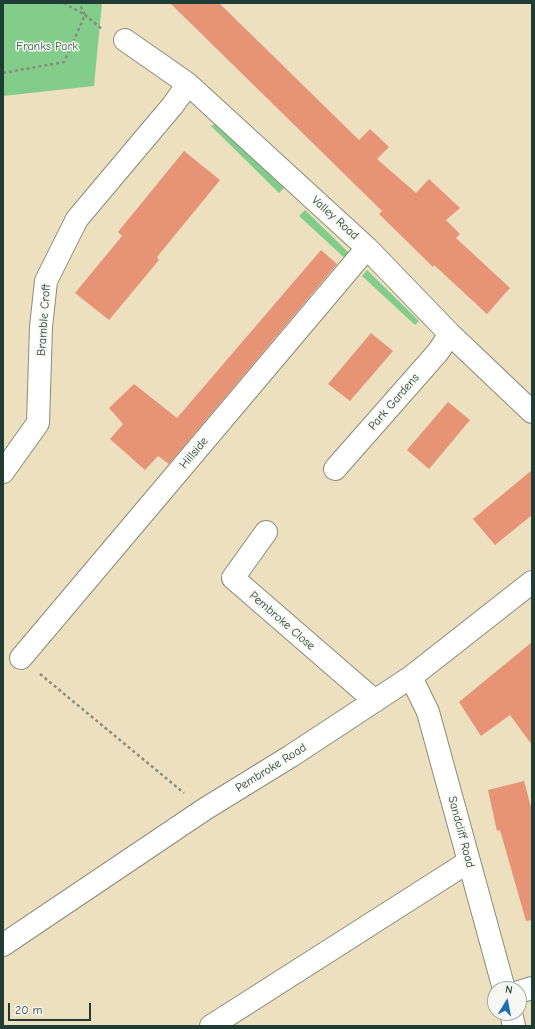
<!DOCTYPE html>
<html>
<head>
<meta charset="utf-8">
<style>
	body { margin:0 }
	#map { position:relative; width:535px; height:1029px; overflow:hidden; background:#ece0bf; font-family:"Comic Neue",sans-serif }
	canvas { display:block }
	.frame { position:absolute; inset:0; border:4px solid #1f3d34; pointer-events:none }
	.north { position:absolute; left:487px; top:981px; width:40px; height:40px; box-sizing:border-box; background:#f6f6f2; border:1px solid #a0aca6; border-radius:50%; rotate:10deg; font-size:11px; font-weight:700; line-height:16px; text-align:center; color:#1f3d34 }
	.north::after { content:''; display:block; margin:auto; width:14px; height:18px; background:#1f6fb2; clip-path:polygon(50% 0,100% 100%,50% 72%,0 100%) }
	.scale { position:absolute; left:8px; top:1003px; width:83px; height:18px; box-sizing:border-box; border:2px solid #1f3d34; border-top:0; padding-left:5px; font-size:12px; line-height:14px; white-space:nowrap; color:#1f3d34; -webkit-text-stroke:3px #f6f6f2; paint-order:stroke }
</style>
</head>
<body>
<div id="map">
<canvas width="535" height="1029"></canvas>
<div class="frame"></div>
<div class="north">N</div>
<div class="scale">20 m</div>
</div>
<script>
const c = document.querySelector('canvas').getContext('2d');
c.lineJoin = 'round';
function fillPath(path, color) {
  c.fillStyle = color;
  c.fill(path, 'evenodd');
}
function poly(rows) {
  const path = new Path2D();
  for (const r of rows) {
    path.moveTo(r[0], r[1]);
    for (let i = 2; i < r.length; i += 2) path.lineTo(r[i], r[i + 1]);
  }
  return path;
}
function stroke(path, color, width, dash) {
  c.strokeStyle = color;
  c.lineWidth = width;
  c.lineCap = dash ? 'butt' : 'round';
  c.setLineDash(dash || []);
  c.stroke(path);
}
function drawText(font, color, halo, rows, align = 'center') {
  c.font = font + ' "Comic Neue",sans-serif';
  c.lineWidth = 3;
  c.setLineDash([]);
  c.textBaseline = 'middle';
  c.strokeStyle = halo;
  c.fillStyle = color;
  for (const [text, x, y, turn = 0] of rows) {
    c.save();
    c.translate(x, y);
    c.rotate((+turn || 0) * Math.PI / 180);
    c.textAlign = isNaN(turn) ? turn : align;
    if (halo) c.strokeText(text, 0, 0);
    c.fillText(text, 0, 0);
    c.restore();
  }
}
const green = poly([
	[3,3,102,3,94,86,3,96],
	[216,123,284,188,279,193,211,126],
	[305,210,352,256,348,261,299,216],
	[367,270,419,321,415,325,362,276]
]);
const building = poly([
	[170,3,219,3,359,140,370,129,389,147,377,159,416,193,429,179,460,208,446,220,460,234,456,238,510,288,487,314,434,265,433,267,379,214,382,211],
	[184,151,220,180,157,257,159,260,109,320,75,293,122,236,118,232],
	[321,250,337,264,169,464,158,456,145,470,110,439,123,424,109,408,134,384,177,418],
	[371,333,393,351,350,401,328,384],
	[448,402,470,420,429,469,407,450],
	[532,470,532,515,495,545,473,519],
	[532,642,532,745,510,715,481,736,459,702],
	[524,781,532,811,532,920,526,921,500,830,497,831,488,790]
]);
const path = poly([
	[64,3,85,15,103,30],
	[3,73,64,62,85,15,79,3],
	[40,674,184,793]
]);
const minor = poly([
	[125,40,188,84,367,248,450,334,532,412],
	[335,469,438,352,450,334],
	[3,472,38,423,41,327,46,281,77,219,173,105,188,84],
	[266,532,233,578,375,701],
	[21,658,367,248],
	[411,677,428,712,504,989],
	[3,945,205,809,291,756,411,677,532,582],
	[519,992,532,988],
	[511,1013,514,1026],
	[211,1026,468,862]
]);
const parkNames = [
	["Franks Park",47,47]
];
const streetNames = [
	["Valley Road",335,218,42],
	["Bramble Croft",44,320,-86],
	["Park Gardens",394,402,-49],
	["Hillside",194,453,-50],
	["Pembroke Close",282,621,41],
	["Pembroke Road",271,768,-32],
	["Sandcliff Road",461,832,75]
];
fillPath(green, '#83cd8b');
fillPath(building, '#e69376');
stroke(minor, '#868e7a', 24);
stroke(path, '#868e7a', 2.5, [3, 3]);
stroke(minor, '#fff', 22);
drawText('12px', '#38614a', '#f6f6f2', parkNames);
drawText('12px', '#1f3d34', '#f6f6f2', streetNames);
</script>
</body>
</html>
